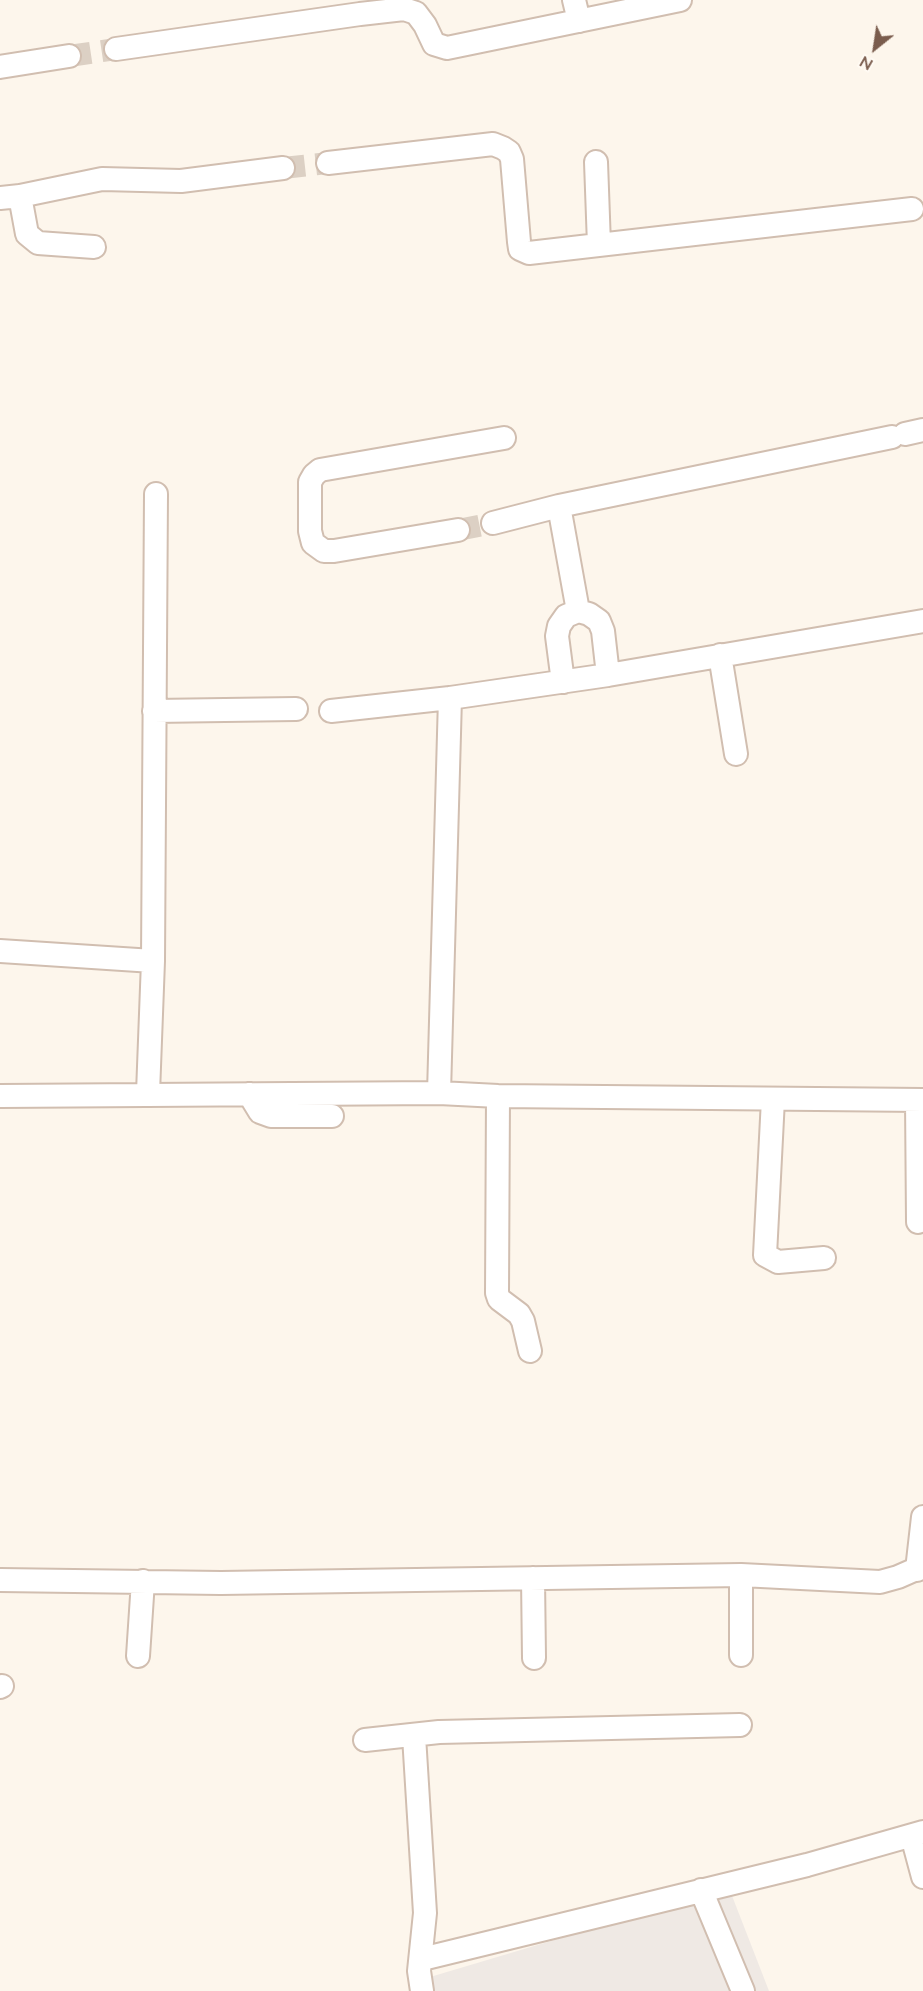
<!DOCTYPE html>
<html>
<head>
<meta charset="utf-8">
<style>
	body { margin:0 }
	#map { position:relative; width:923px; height:1991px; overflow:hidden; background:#fdf6ec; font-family:Mulish,sans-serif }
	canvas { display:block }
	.north { position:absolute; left:845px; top:18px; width:60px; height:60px; -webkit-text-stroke:4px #fffaf3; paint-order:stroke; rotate:210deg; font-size:16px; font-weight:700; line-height:24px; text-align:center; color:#7a5c4d }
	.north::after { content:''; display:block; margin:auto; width:21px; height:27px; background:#7a5c4d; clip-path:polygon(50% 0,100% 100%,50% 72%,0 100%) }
</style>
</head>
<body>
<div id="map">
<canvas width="923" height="1991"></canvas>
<div class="north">N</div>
</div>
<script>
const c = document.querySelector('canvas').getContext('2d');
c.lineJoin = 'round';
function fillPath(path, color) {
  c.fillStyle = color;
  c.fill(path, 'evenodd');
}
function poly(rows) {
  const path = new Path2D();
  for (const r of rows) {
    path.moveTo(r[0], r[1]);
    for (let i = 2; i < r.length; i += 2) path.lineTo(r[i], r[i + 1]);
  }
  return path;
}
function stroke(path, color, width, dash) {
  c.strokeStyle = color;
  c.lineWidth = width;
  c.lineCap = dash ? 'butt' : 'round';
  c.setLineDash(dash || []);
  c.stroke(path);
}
const industrial = poly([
	[729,1888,769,1991,428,1991,420,1980]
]);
const minorTunnel = poly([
	[69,56,116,49],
	[283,168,328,163],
	[458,530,493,523]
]);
const minor = poly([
	[574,0,579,21],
	[116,49,360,14,404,9,416,13,425,25,434,44,447,48,680,0],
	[0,67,69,56],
	[596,162,599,245],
	[328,163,493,144,503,148,509,152,512,159,519,242,520,249,529,253,912,209],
	[20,196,27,234,38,243,94,247],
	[0,198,20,196,102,179,181,181,283,168],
	[905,434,923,430],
	[493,523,559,506],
	[458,530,334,551,324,551,313,543,310,531,310,482,314,475,320,470,504,438],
	[578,611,559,506,892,437],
	[720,655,736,754],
	[563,682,557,636,559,626,566,616,578,611,589,614,599,621,603,631,608,675],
	[154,711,296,709],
	[331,711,450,698],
	[0,951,153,961],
	[148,1093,153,961,156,494],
	[439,1093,450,698,608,675,923,621],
	[249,1094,260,1112,271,1116,332,1116],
	[0,1096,439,1093,498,1096,923,1100],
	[498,1096,497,1293,499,1299,519,1314,523,1321,530,1351],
	[773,1099,765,1255,778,1262,824,1258],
	[917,1100,918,1222],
	[917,1570,923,1517],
	[741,1575,741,1655],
	[533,1578,534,1658],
	[0,1580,221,1583,741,1575,880,1582,898,1577,923,1566],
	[138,1656,143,1581],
	[0,1687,2,1686],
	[414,1736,425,1913,419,1971,422,1991],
	[365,1740,439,1732,740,1725],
	[912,1836,923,1877],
	[701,1890,743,1991],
	[422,1959,807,1865,923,1832]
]);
fillPath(industrial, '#efe9e4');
stroke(minorTunnel, '#dcd0c4', 22, [22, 11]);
stroke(minor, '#d1beb0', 26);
stroke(minor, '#fff', 22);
</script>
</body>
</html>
